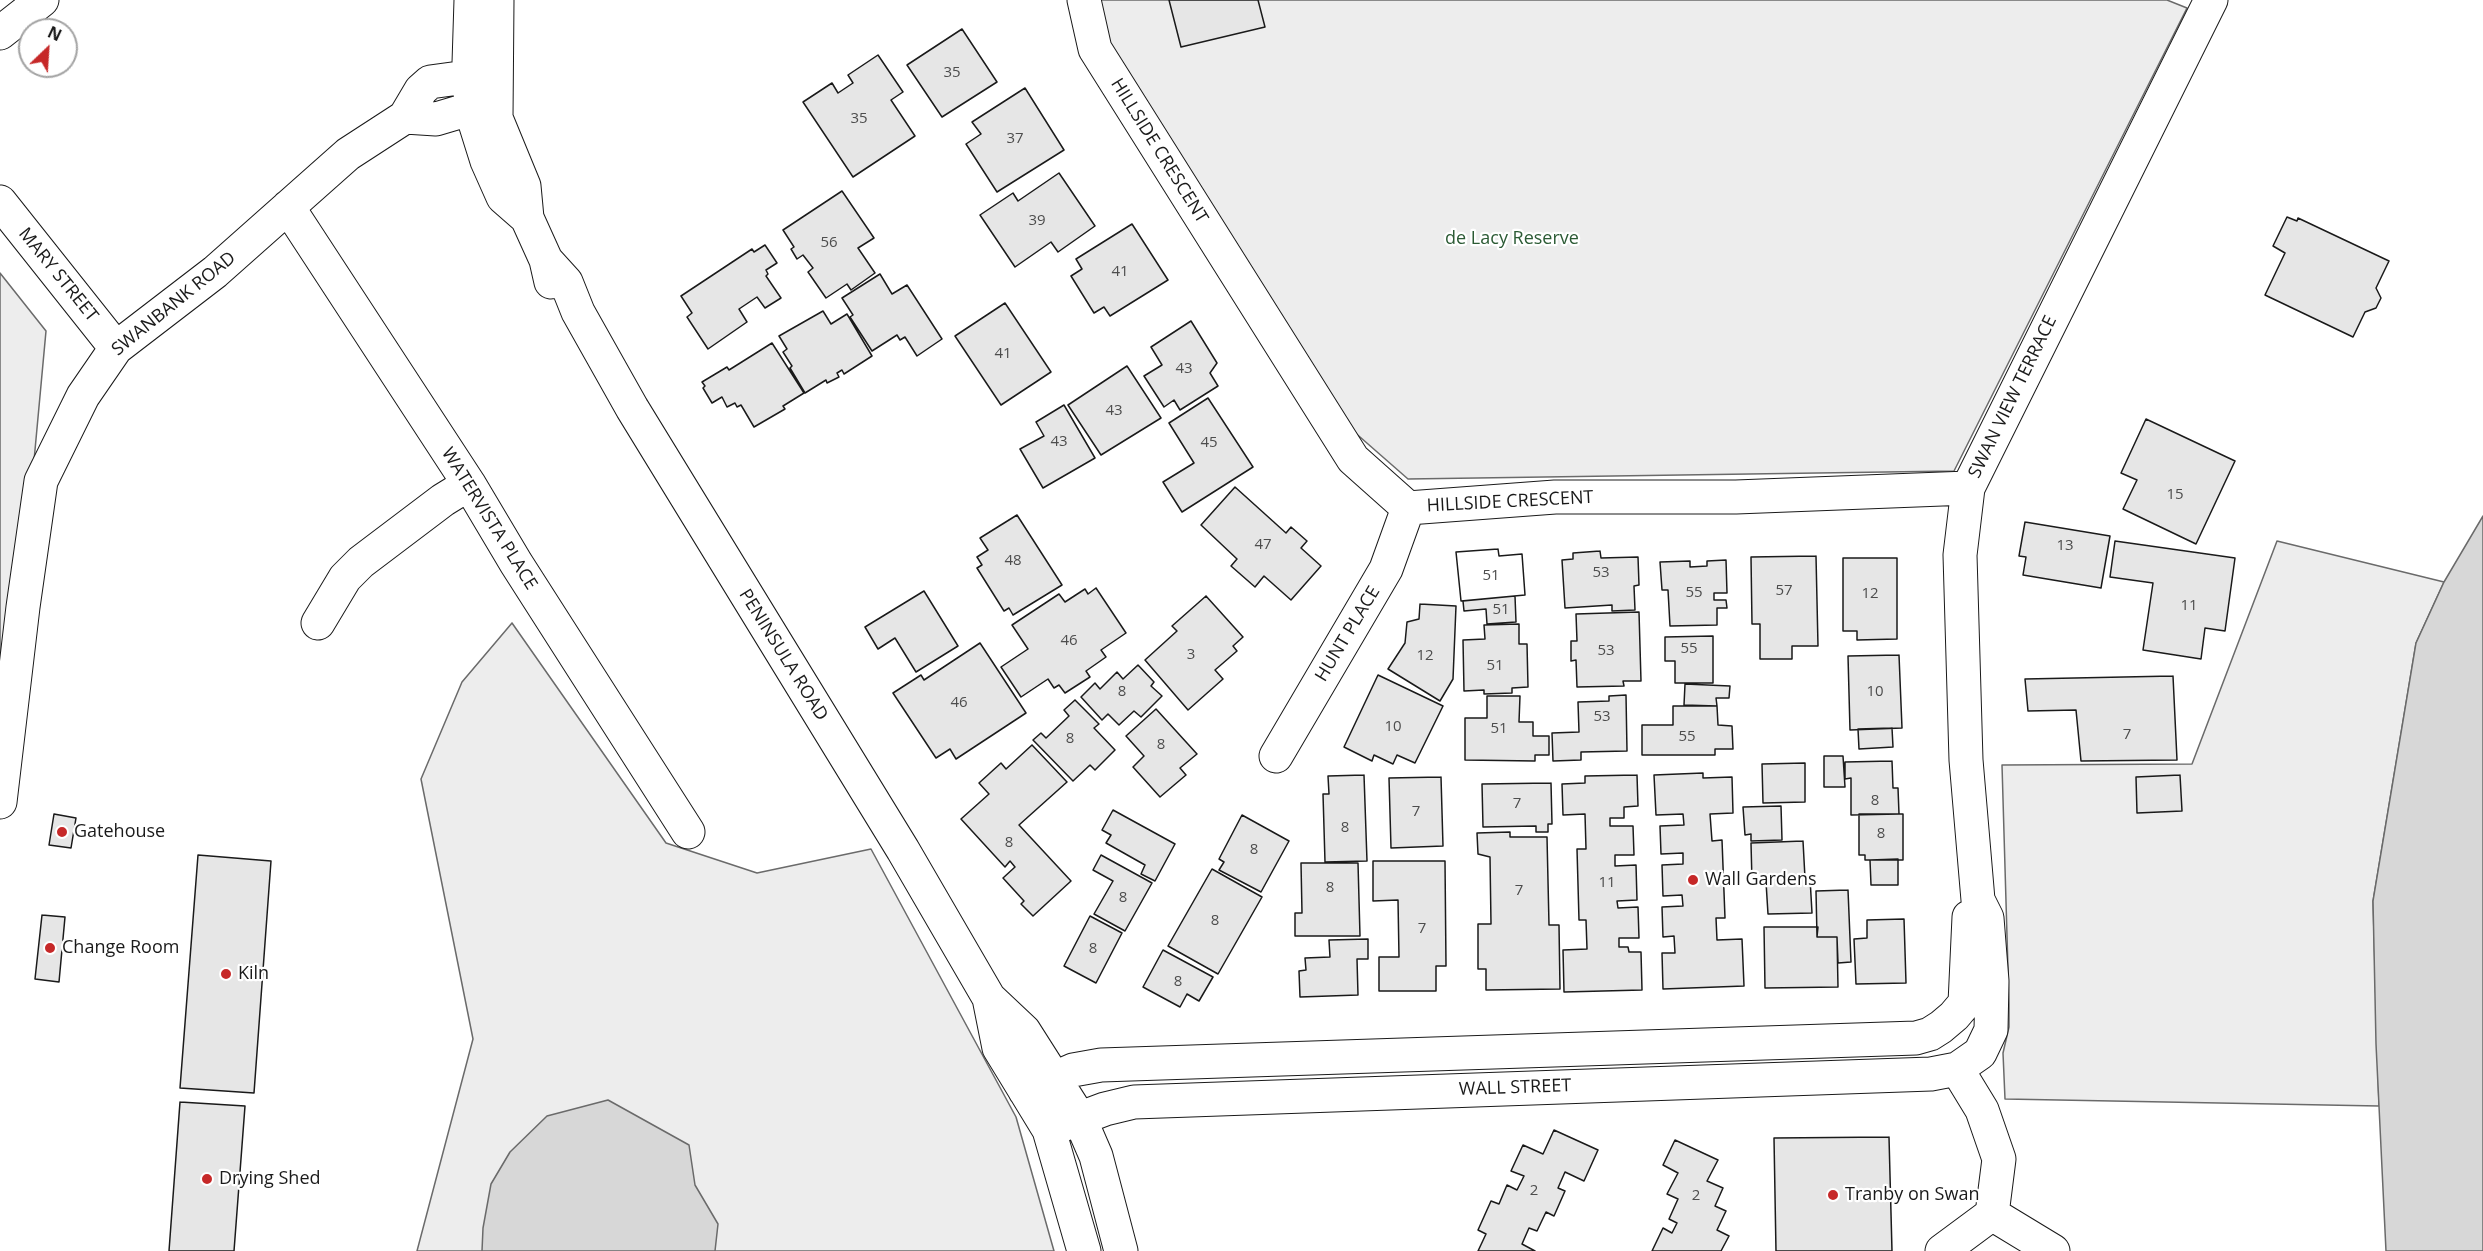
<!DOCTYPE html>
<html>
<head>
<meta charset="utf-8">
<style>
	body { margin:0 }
	#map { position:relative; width:2483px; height:1251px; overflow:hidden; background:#fff; font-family:"Open Sans",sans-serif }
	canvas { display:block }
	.north { position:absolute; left:18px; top:18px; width:60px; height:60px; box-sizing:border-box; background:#fff; border:2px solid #a3a3a3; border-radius:50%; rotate:25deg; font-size:16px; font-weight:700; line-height:24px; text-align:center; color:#1a1a1a }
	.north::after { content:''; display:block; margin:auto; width:21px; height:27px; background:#c62828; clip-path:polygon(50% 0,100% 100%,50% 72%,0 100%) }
</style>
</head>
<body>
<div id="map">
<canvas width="2483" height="1251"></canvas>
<div class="north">N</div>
</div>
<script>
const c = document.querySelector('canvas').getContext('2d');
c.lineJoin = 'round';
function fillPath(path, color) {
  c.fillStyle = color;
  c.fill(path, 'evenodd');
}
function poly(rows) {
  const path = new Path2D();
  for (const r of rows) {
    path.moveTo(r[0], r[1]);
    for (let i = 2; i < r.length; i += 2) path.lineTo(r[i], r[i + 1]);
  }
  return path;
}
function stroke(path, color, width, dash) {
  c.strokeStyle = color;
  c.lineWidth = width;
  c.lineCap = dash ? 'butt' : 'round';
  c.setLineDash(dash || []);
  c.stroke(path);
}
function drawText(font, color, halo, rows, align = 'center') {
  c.font = font + ' "Open Sans",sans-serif';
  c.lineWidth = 4.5;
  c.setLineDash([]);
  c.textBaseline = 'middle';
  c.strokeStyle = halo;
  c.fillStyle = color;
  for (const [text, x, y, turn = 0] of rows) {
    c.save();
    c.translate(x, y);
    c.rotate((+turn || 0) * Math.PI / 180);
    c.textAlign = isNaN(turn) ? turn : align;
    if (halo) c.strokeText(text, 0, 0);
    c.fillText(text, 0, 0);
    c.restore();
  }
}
const green = poly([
	[1084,0,2167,0,2187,8,1954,471,1408,479,1352,430,1100,48,1084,0],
	[0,273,46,331,30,504,0,701,0,273],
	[2277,541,2444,582,2416,643,2373,901,2379,1106,2005,1099,2003,1053,2009,1027,2009,1004,2002,765,2192,764,2277,541],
	[512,623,666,843,757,873,871,849,1016,1117,1054,1251,417,1251,473,1039,421,779,462,682,512,623]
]);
const water = poly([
	[2483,516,2483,1251,2386,1251,2376,1044,2373,901,2416,643,2444,582,2483,516],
	[608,1100,689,1145,695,1185,718,1224,715,1251,482,1251,483,1228,491,1184,510,1152,547,1116,608,1100]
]);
const building = poly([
	[1169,0,1258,0,1265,27,1181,47,1169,0],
	[962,29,997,82,942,117,907,65,962,29],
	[878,55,903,92,891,100,915,136,853,177,803,102,832,83,838,93,853,83,848,75,878,55],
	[1025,88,1064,150,997,192,966,144,981,134,972,122,1025,88],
	[1059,173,1095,226,1058,252,1051,242,1015,267,980,215,1013,193,1018,201,1059,173],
	[842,191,874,238,858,248,875,273,851,290,847,284,826,298,808,272,813,268,803,255,797,259,791,249,794,247,783,230,842,191],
	[2287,217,2297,221,2298,218,2389,261,2376,288,2381,298,2376,308,2365,312,2353,337,2265,295,2285,253,2273,246,2287,217],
	[1132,224,1168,280,1110,316,1104,307,1094,313,1071,276,1082,269,1076,259,1132,224],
	[765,245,777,263,766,270,768,274,766,276,781,298,765,308,757,297,739,309,747,322,708,349,687,317,692,313,681,296,752,249,754,252,765,245],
	[880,274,892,294,907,285,942,339,917,356,905,337,900,340,897,335,872,351,850,317,853,315,842,298,880,274],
	[1005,303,1051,372,1001,405,955,336,1005,303],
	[823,311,831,324,847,314,872,356,844,374,842,370,837,373,839,377,827,383,826,380,805,393,790,368,792,366,783,352,787,349,779,336,823,311],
	[1191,321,1217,363,1210,373,1218,386,1180,410,1174,400,1164,407,1144,376,1162,365,1151,347,1191,321],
	[772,343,804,393,783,406,785,409,754,427,741,405,737,407,735,403,727,407,722,397,712,403,703,388,705,386,702,382,727,367,729,370,772,343],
	[1127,366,1161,418,1101,455,1068,405,1127,366],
	[1208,398,1253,467,1182,512,1163,482,1194,463,1169,423,1208,398],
	[1064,405,1095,458,1043,488,1020,449,1044,436,1036,422,1064,405],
	[2146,419,2235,461,2196,544,2123,509,2137,480,2121,473,2146,419],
	[1235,487,1286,533,1291,527,1307,541,1301,548,1321,566,1291,600,1264,576,1255,587,1231,566,1237,559,1201,525,1235,487],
	[1017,515,1062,585,1013,615,1009,608,1004,611,977,568,982,565,977,557,988,550,980,538,1017,515],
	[2025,522,2110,536,2101,588,2023,575,2026,557,2019,556,2025,522],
	[2115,541,2235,558,2225,631,2205,628,2201,659,2143,650,2153,583,2110,577,2115,541],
	[1498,549,1499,556,1522,554,1525,595,1461,601,1456,552,1498,549],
	[1498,549,1499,556,1522,554,1525,595,1461,601,1456,552,1498,549],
	[1600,551,1601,558,1638,557,1639,585,1634,586,1635,610,1612,611,1612,605,1565,608,1562,560,1573,559,1573,553,1600,551],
	[1816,556,1818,646,1792,646,1792,659,1760,659,1760,624,1752,624,1751,557,1816,556],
	[1843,558,1897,558,1897,639,1857,640,1857,631,1843,631,1843,558],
	[1726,560,1727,593,1714,593,1714,600,1726,600,1727,608,1717,608,1717,625,1670,626,1668,590,1662,590,1660,562,1690,561,1690,567,1707,566,1707,561,1726,560],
	[1096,588,1126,633,1101,650,1106,657,1086,671,1090,677,1065,693,1059,685,1054,688,1048,679,1021,697,1001,667,1028,649,1012,625,1059,594,1065,602,1085,589,1088,594,1096,588],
	[924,591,958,646,916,672,895,638,878,649,865,627,924,591],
	[1206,596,1243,637,1233,646,1237,651,1215,670,1223,679,1188,710,1145,660,1177,631,1172,626,1206,596],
	[1515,596,1516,622,1487,624,1486,609,1464,611,1463,601,1515,596],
	[1420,604,1456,606,1453,679,1440,701,1388,669,1405,643,1407,622,1419,619,1420,604],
	[1639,612,1641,681,1623,681,1624,686,1577,687,1576,660,1571,661,1571,641,1577,641,1576,614,1639,612],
	[1519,624,1519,644,1527,644,1528,687,1512,688,1512,693,1484,694,1484,690,1464,691,1463,640,1485,639,1484,625,1519,624],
	[1713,636,1713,683,1675,683,1675,661,1665,661,1665,637,1713,636],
	[980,643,1026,713,956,759,950,749,936,758,893,693,921,675,924,680,980,643],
	[1899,655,1902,728,1850,730,1848,656,1899,655],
	[1138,665,1154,682,1151,686,1162,696,1141,717,1134,711,1119,725,1108,714,1102,720,1081,697,1095,683,1100,689,1117,672,1123,679,1138,665],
	[1378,675,1443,706,1415,763,1397,755,1393,764,1374,755,1372,761,1344,747,1378,675],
	[2173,676,2177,760,2081,761,2076,710,2028,711,2025,679,2173,676],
	[1685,684,1730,686,1729,698,1716,698,1717,706,1684,705,1685,684],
	[1626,695,1627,751,1581,752,1581,760,1553,761,1552,733,1579,732,1578,702,1609,701,1609,696,1626,695],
	[1487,696,1520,696,1519,722,1533,722,1533,736,1549,736,1549,755,1535,755,1535,761,1465,760,1465,718,1487,718,1487,696],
	[1075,700,1099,724,1094,728,1115,750,1095,770,1090,765,1073,781,1033,740,1041,733,1046,738,1069,716,1064,710,1075,700],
	[1673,706,1717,706,1718,725,1732,726,1733,749,1715,749,1715,755,1642,755,1642,725,1673,725,1673,706],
	[1156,709,1197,754,1180,768,1186,775,1160,797,1133,767,1144,756,1126,736,1156,709],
	[1892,728,1893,747,1859,749,1858,729,1892,728],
	[1032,745,1067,782,1019,825,1071,881,1033,916,1021,904,1024,901,1003,878,1015,867,1010,861,1005,867,961,819,989,794,979,783,1001,763,1006,769,1032,745],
	[1824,756,1843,756,1845,787,1824,787,1824,756],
	[1892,761,1893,788,1898,788,1899,814,1851,815,1851,778,1845,779,1845,762,1892,761],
	[1805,763,1805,802,1763,803,1762,764,1805,763],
	[1703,773,1703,778,1732,777,1733,813,1710,814,1712,841,1722,840,1725,918,1716,918,1717,940,1742,939,1744,986,1663,989,1662,953,1675,953,1674,936,1663,937,1662,907,1683,906,1682,895,1663,896,1662,865,1683,864,1683,853,1661,854,1660,826,1684,825,1683,814,1656,815,1654,775,1703,773],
	[1364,775,1367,861,1325,862,1323,794,1329,794,1328,776,1364,775],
	[1637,775,1638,806,1624,807,1624,818,1610,818,1610,826,1633,826,1634,855,1615,855,1615,866,1636,865,1637,900,1617,901,1618,908,1638,907,1639,938,1619,938,1619,947,1628,947,1629,952,1641,952,1642,990,1564,992,1563,950,1587,949,1586,920,1579,920,1577,849,1586,849,1585,814,1563,815,1562,784,1585,783,1585,776,1637,775],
	[2180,775,2182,811,2137,813,2136,777,2180,775],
	[1441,777,1443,846,1391,848,1389,778,1441,777],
	[1551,783,1552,824,1548,824,1548,832,1536,832,1536,826,1483,827,1482,784,1551,783],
	[1781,806,1782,840,1751,841,1751,834,1745,835,1743,807,1781,806],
	[1113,810,1175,844,1155,881,1141,874,1145,865,1106,843,1111,835,1102,830,1113,810],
	[54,814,76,818,71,848,49,845,54,814],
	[1859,814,1903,814,1903,860,1865,860,1865,855,1859,855,1859,814],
	[1242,815,1289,841,1261,892,1219,870,1224,862,1219,859,1242,815],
	[1510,832,1510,837,1547,837,1549,925,1559,925,1560,989,1486,990,1486,969,1478,969,1478,924,1491,924,1490,857,1478,854,1477,833,1510,832],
	[1803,841,1805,878,1810,878,1812,913,1768,914,1766,882,1752,882,1751,843,1803,841],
	[198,855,271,861,254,1093,180,1088,198,855],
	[1101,855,1152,883,1125,931,1094,914,1113,881,1093,870,1101,855],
	[1898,859,1898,885,1871,885,1870,860,1898,859],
	[1373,861,1445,861,1446,966,1436,966,1436,991,1379,991,1379,957,1399,957,1398,900,1373,901,1373,861],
	[1301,863,1358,863,1360,936,1295,936,1295,913,1302,913,1301,863],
	[1212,869,1262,897,1218,974,1168,946,1212,869],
	[1848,890,1851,962,1838,963,1837,937,1817,937,1816,891,1848,890],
	[42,915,65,917,59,982,35,979,42,915],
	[1090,916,1122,933,1096,983,1064,966,1090,916],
	[1904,919,1906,983,1856,984,1854,939,1867,938,1867,920,1904,919],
	[1764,927,1818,927,1817,937,1837,937,1838,987,1765,988,1764,927],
	[1368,939,1368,959,1357,959,1358,995,1300,997,1299,971,1306,970,1305,958,1330,957,1329,940,1368,939],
	[1163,950,1213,977,1199,1001,1187,994,1180,1007,1143,987,1163,950],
	[180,1102,245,1106,234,1251,169,1251,180,1102],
	[1554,1130,1598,1150,1584,1181,1565,1172,1558,1188,1565,1191,1554,1216,1546,1212,1537,1231,1529,1228,1522,1244,1535,1251,1478,1251,1486,1234,1478,1230,1491,1201,1499,1204,1507,1185,1517,1190,1524,1176,1511,1171,1523,1145,1543,1154,1554,1130],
	[1889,1137,1892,1251,1776,1251,1774,1138,1889,1137],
	[1675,1140,1718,1160,1707,1181,1723,1188,1715,1206,1726,1211,1717,1230,1729,1236,1721,1251,1652,1251,1663,1228,1672,1233,1677,1223,1669,1219,1678,1199,1667,1194,1678,1173,1663,1165,1675,1140]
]);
const minor = poly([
	[471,0,469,63,471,110,487,161,503,197,527,218],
	[497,0,496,118,524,186,527,218,546,260,551,282],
	[1084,0,1095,49,1353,459,1408,508,1555,497,1736,497,1968,488],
	[0,33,42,0],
	[405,117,436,119,490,103],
	[0,202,116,348],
	[288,207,469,484,516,563,688,832],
	[546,260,566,282,578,312,632,408,903,850,989,998,1024,1031,1080,1119,1096,1156,1121,1251],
	[318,623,345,578,361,562,443,500,469,484],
	[1276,756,1386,569,1408,508],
	[0,802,23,607,41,481,83,396,116,348,215,272,348,154,405,117,421,90,430,82,496,73],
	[989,998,999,1048,1049,1130,1084,1251],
	[1957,1069,1982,1110,1999,1159,1992,1214],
	[1025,1091,1073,1070,1101,1065,1916,1038,1930,1034,1941,1027,1954,1016,1965,1003,1969,917],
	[1049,1130,1105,1109,1134,1102,1931,1074,1957,1069,1980,1053,1991,1030,1992,981,1987,918,1978,900,1966,760,1960,555,1968,488,2211,0],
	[1992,1214,2053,1251],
	[1942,1251,1992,1214]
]);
const markers = [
	[62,832,6,"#c62828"],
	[1693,880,6,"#c62828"],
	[50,948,6,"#c62828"],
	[226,974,6,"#c62828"],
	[207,1179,6,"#c62828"],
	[1833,1195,6,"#c62828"]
];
const numberNames = [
	["35",952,73],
	["35",859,119],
	["37",1015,139],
	["39",1037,221],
	["56",829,243],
	["41",1120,272],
	["41",1003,354],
	["43",1184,369],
	["43",1114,411],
	["43",1059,442],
	["45",1209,443],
	["15",2175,495],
	["47",1263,545],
	["13",2065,546],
	["48",1013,561],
	["53",1601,573],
	["51",1491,576],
	["57",1784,591],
	["55",1694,593],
	["12",1870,594],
	["11",2189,606],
	["51",1501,610],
	["46",1069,641],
	["55",1689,649],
	["53",1606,651],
	["3",1191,655],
	["12",1425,656],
	["51",1495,666],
	["8",1122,692],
	["10",1875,692],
	["46",959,703],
	["53",1602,717],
	["10",1393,727],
	["51",1499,729],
	["7",2127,735],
	["55",1687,737],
	["8",1070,739],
	["8",1161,745],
	["8",1875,801],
	["7",1517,804],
	["7",1416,812],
	["8",1345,828],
	["8",1881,834],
	["8",1009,843],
	["8",1254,850],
	["11",1607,883],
	["8",1330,888],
	["7",1519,891],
	["8",1123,898],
	["8",1215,921],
	["7",1422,929],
	["8",1093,949],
	["8",1178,982],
	["2",1534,1191],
	["2",1696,1196]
];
const streetNames = [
	["HILLSIDE CRESCENT",1159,151,58],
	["MARY STREET",58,275,51],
	["SWANBANK ROAD",174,304,-39],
	["SWAN VIEW TERRACE",2013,397,-64],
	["HILLSIDE CRESCENT",1510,502,-3],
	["WATERVISTA PLACE",489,519,58],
	["HUNT PLACE",1348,634,-59],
	["PENINSULA ROAD",783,655,58],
	["WALL STREET",1515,1088,-2]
];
const parkNames = [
	["de Lacy Reserve",1512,239]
];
const poiNames = [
	["Gatehouse",74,832],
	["Wall Gardens",1705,880],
	["Change Room",62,948],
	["Kiln",238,974],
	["Drying Shed",219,1179],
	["Tranby on Swan",1845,1195]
];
fillPath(green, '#ededed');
stroke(green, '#6a6a6a', 1.5);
fillPath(water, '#d7d7d7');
stroke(water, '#6a6a6a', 1.5);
fillPath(building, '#e6e6e6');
stroke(building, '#1a1a1a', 1.5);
stroke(minor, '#1a1a1a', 35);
stroke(minor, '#fff', 33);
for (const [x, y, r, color] of markers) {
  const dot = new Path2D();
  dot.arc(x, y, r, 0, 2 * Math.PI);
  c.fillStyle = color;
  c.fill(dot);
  stroke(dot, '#fff', 2);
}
drawText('15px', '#4d4d4d', null, numberNames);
drawText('18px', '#1a1a1a', '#fff', streetNames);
drawText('18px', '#2b5a34', '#fff', parkNames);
drawText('18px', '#1a1a1a', '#fff', poiNames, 'left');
</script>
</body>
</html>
